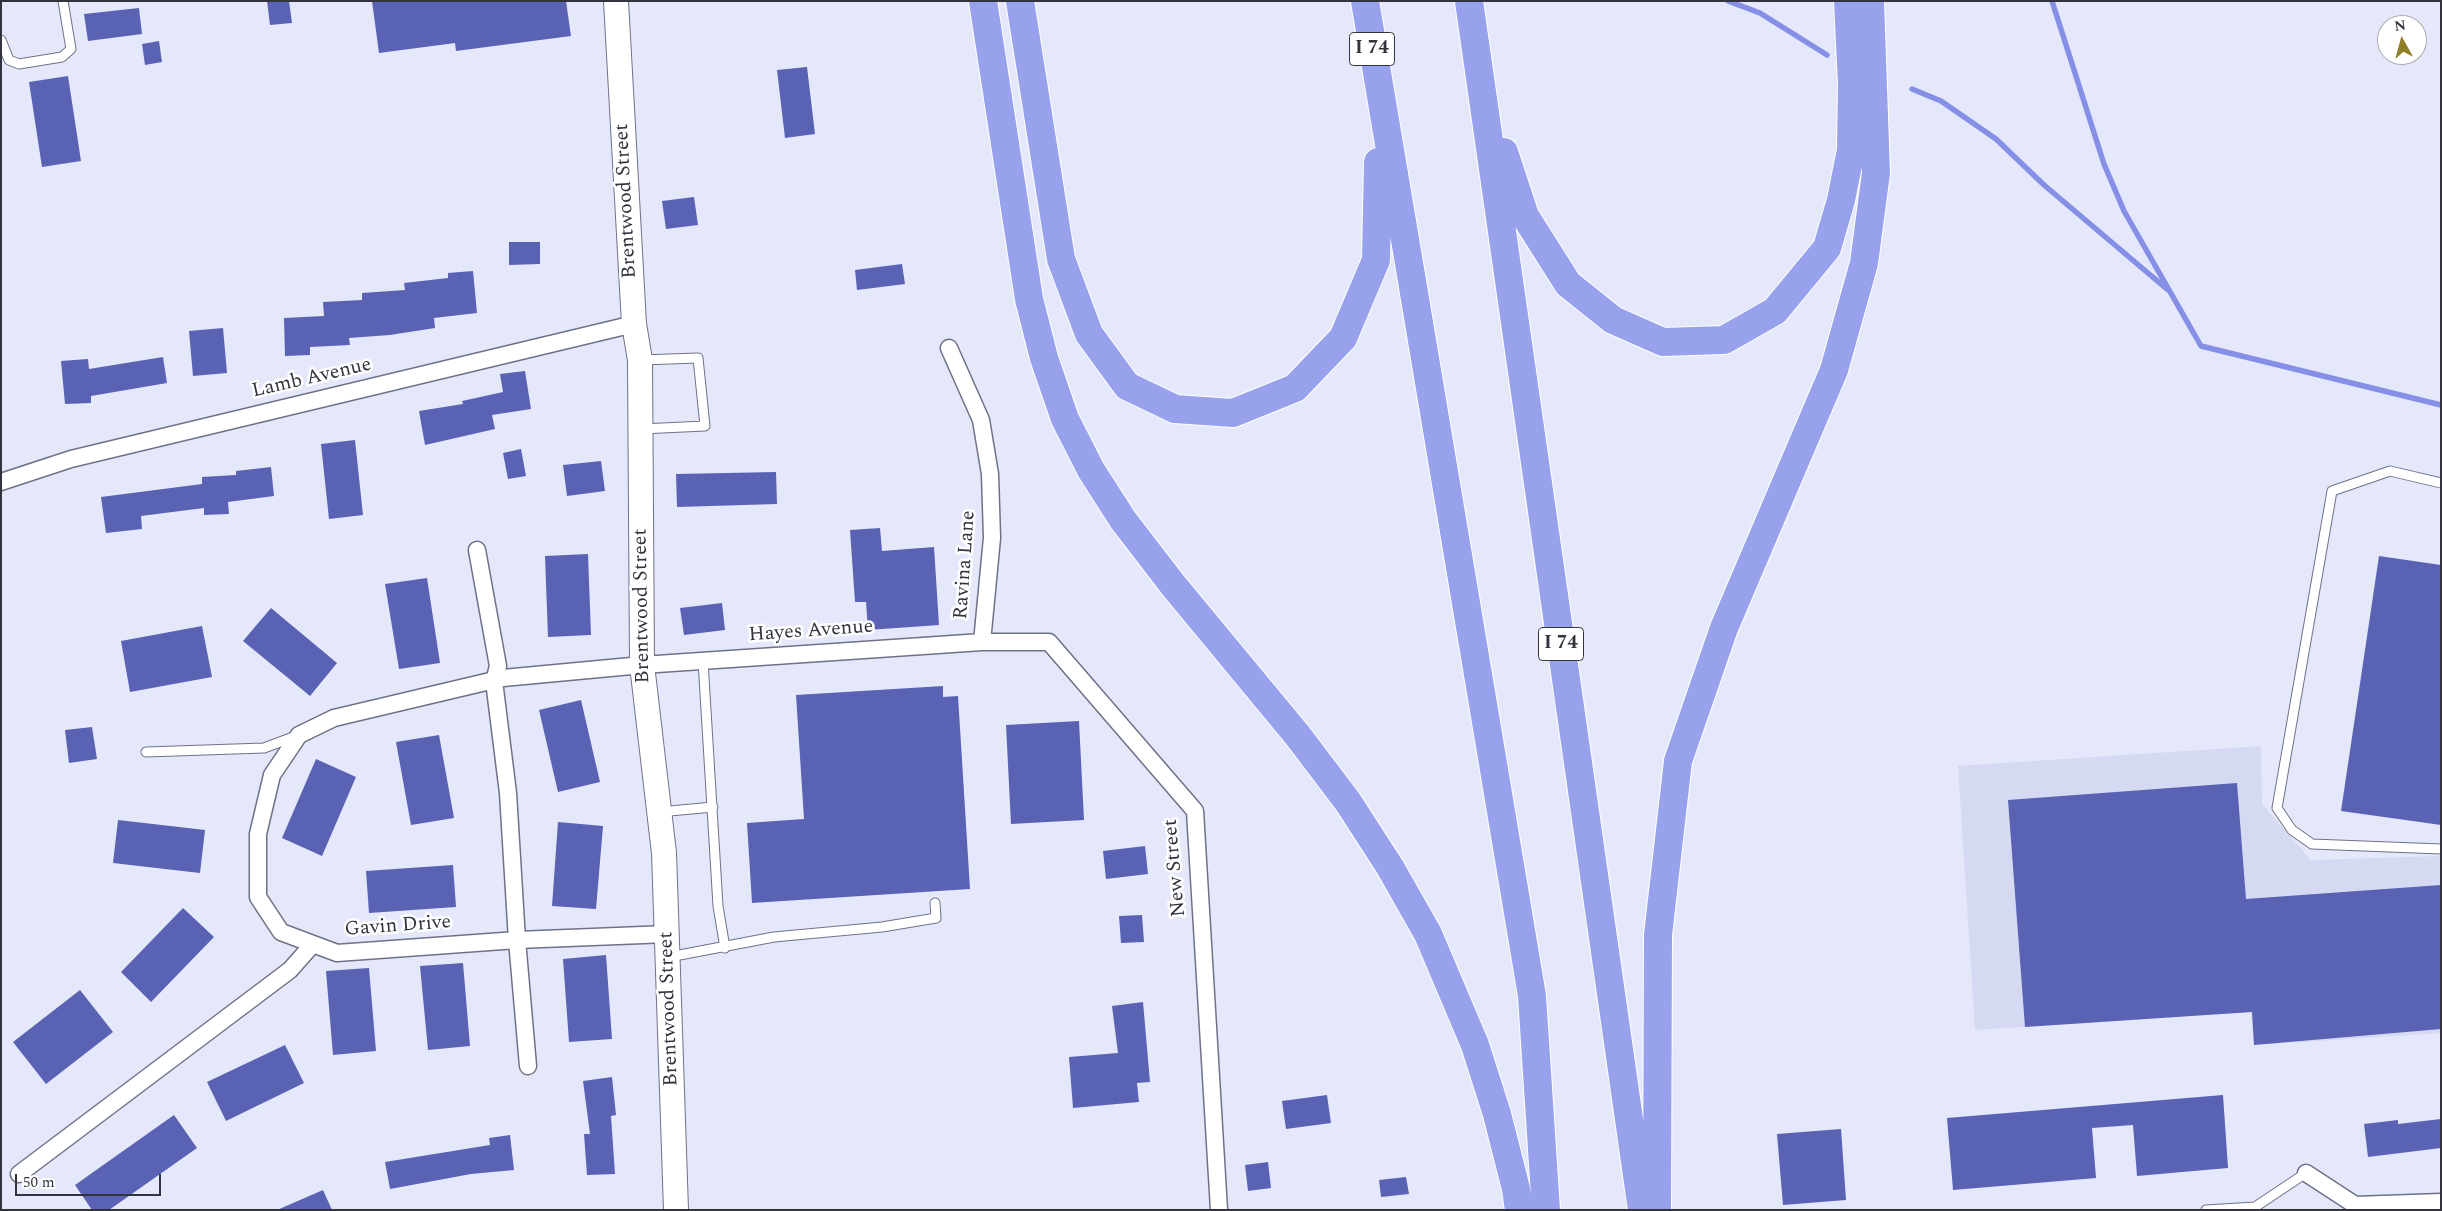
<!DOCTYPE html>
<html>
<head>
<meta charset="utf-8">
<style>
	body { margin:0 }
	#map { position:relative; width:2442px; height:1211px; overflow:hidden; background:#e5e8fb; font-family:Spectral,serif }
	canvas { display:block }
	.frame { position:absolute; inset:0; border:2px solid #32333d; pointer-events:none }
	.north { position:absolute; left:2377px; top:15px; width:50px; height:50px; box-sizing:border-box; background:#fff; border:1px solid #adadb1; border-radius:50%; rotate:353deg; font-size:14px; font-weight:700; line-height:20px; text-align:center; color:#32333d }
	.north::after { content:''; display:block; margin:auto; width:18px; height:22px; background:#907e25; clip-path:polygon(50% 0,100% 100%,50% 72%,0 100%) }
	.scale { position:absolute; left:15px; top:1174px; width:146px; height:22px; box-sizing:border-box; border:2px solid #32333d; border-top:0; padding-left:6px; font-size:15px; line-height:18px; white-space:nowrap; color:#32333d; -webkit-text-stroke:4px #fff; paint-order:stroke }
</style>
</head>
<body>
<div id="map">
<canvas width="2442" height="1211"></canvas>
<div class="frame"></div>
<div class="north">N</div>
<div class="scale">50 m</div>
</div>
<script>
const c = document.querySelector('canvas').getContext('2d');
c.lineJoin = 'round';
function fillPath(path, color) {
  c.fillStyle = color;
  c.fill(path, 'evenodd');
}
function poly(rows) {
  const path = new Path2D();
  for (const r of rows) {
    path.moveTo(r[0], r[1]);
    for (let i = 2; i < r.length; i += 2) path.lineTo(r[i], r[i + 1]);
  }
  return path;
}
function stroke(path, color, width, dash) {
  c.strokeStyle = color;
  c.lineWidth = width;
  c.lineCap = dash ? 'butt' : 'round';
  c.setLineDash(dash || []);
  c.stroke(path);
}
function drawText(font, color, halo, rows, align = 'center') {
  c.font = font + ' Spectral,serif';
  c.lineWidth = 5;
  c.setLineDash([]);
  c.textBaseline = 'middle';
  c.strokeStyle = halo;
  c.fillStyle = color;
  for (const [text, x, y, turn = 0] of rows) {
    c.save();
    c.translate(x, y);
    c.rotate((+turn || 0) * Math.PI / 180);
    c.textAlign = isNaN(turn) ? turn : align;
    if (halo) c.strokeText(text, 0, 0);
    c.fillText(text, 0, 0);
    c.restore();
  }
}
const built = poly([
	[2261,746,2262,804,2311,860,2441,856,2441,1033,2254,1045,2251,1012,1975,1030,1958,766]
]);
const stream = poly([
	[1728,1,1760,13,1827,55],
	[2052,1,2104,164,2124,211,2201,346,2441,405],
	[1912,89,1941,101,1996,139,2044,185,2168,290]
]);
const building = poly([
	[267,1,289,1,292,23,270,25],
	[372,1,566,1,571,36,456,51,455,43,379,53],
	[139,8,142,34,88,41,84,14],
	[159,41,162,62,145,65,142,44],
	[807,67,815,134,785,138,777,70],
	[68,76,81,161,42,167,29,82],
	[694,197,698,225,666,229,662,201],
	[509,242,540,242,540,264,509,265],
	[902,264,905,284,857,290,855,270],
	[473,271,477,313,434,318,435,328,390,335,349,338,350,345,310,347,310,355,285,356,284,318,324,316,323,302,362,300,362,293,405,290,404,283,448,278,448,273],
	[223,328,227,373,193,376,189,331],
	[163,357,167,383,91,396,91,403,65,404,61,361,88,359,89,369],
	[525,371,531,409,492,415,495,429,425,445,419,411,463,404,462,401,503,392,500,374],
	[355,440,363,515,329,519,321,444],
	[521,449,526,476,508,479,503,453],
	[601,461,605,491,567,496,563,465],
	[271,467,274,496,228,502,229,514,204,515,204,508,141,516,142,529,106,533,101,497,202,484,202,477,236,475,236,471],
	[776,472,777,504,677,507,676,474],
	[880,528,882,551,934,547,939,625,868,630,866,602,855,602,850,530],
	[588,554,591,635,548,637,545,556],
	[2379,556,2441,565,2441,825,2341,811],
	[427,578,440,663,399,669,385,584],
	[722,603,725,630,684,635,680,608],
	[271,608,337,663,310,696,243,641],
	[202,626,212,677,130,692,121,641],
	[943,686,943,697,958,696,970,889,752,903,747,823,804,819,796,695],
	[581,700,600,782,558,792,539,710],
	[1079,721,1084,820,1011,824,1006,725],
	[92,727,97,759,69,763,65,730],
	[439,735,454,818,411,825,396,742],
	[316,759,356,777,322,856,282,838],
	[2237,783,2246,899,2441,885,2441,1029,2254,1045,2252,1012,2025,1027,2008,800],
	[118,820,205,830,200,873,113,863],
	[558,822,603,826,596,909,552,906],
	[1145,846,1148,874,1106,879,1103,851],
	[453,865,456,907,369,913,366,871],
	[183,908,214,937,151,1002,121,972],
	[1142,915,1144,942,1121,943,1119,916],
	[606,955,612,1039,569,1042,563,959],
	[463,963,470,1046,428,1050,420,966],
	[369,968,376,1051,333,1055,326,971],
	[80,990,113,1032,46,1084,13,1042],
	[1143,1002,1150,1082,1137,1083,1139,1102,1073,1108,1069,1057,1118,1053,1112,1006],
	[285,1045,304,1083,226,1121,207,1082],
	[612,1077,616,1115,611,1116,615,1174,587,1175,584,1134,590,1134,583,1081],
	[1327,1095,1331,1123,1286,1129,1282,1101],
	[2223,1095,2228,1168,2137,1176,2133,1125,2092,1128,2096,1178,1953,1190,1947,1118],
	[174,1115,197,1148,109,1210,92,1210,75,1185],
	[2441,1119,2441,1148,2368,1157,2364,1124,2398,1120,2398,1124],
	[1841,1129,1846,1200,1783,1205,1777,1134],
	[510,1135,514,1170,471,1174,390,1189,385,1162,490,1145,489,1138],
	[1268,1162,1271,1188,1248,1191,1245,1165],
	[1406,1177,1409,1194,1381,1197,1379,1180],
	[323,1190,332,1210,277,1210]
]);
const service = poly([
	[1,40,9,60,19,64,62,57,71,49,63,1],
	[641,429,705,426,698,358,641,360],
	[2441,483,2390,471,2332,491,2277,808,2292,830,2312,844,2441,849],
	[703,661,718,906,725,948],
	[146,752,264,748,296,736],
	[659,812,713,807],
	[669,957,774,937,882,927,936,918,935,903],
	[2206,1210,2255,1207,2306,1173]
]);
const minor = poly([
	[949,348,981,420,990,474,992,538,982,642],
	[1,482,71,459,634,324],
	[477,550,498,666,494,681,508,793,517,940,528,1066],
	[668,934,517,940,337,953,281,932,258,897,258,834,272,775,299,735,334,718,503,678,642,665,982,642,1049,642,1195,811,1219,1210],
	[2306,1173,2355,1205,2441,1202],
	[19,1174,290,970,313,944]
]);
const secondary = poly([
	[616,1,634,324,640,360,642,665,664,853,676,1210]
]);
const motorway = poly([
	[983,1,1029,299,1044,358,1065,419,1091,470,1123,520,1173,585,1298,736,1348,802,1390,867,1428,934,1475,1045,1497,1114,1516,1189,1519,1210],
	[1020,1,1061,259,1089,334,1127,386,1175,409,1233,413,1295,388,1343,338,1376,260,1378,162],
	[1365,1,1532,996,1546,1210],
	[1469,1,1642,1210],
	[1504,152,1525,216,1568,284,1613,320,1663,342,1724,340,1775,311,1827,248,1841,200,1851,150,1852,84,1848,1],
	[1657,1210,1658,935,1678,761,1724,628,1834,370,1864,263,1876,173,1870,1]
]);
const shields = [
	[1372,49,45],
	[1561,644,45]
];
const shieldNames = [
	["I 74",1372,49],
	["I 74",1561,644]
];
const streetNames = [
	["Brentwood Street",627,201,-93],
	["Lamb Avenue",312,379,-13],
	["Ravina Lane",966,565,-86],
	["Brentwood Street",643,606,-91],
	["Hayes Avenue",811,632,-4],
	["New Street",1176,868,-95],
	["Gavin Drive",398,927,-4],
	["Brentwood Street",670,1009,-92]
];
fillPath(built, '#d5daf2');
stroke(stream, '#858fe6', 5.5);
fillPath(building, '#5a62b4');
stroke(service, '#6e7287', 11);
stroke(minor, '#6e7287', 19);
stroke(secondary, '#6e7287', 26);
stroke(motorway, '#fff', 30);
stroke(service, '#fff', 9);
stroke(minor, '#fff', 16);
stroke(secondary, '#fff', 24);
stroke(motorway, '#97a1ec', 28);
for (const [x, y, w] of shields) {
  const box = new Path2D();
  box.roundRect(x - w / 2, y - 16.5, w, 33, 4);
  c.fillStyle = '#fff';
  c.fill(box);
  stroke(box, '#32333d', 1);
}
drawText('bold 19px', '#32333d', null, shieldNames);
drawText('20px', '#32333d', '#fff', streetNames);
</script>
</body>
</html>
